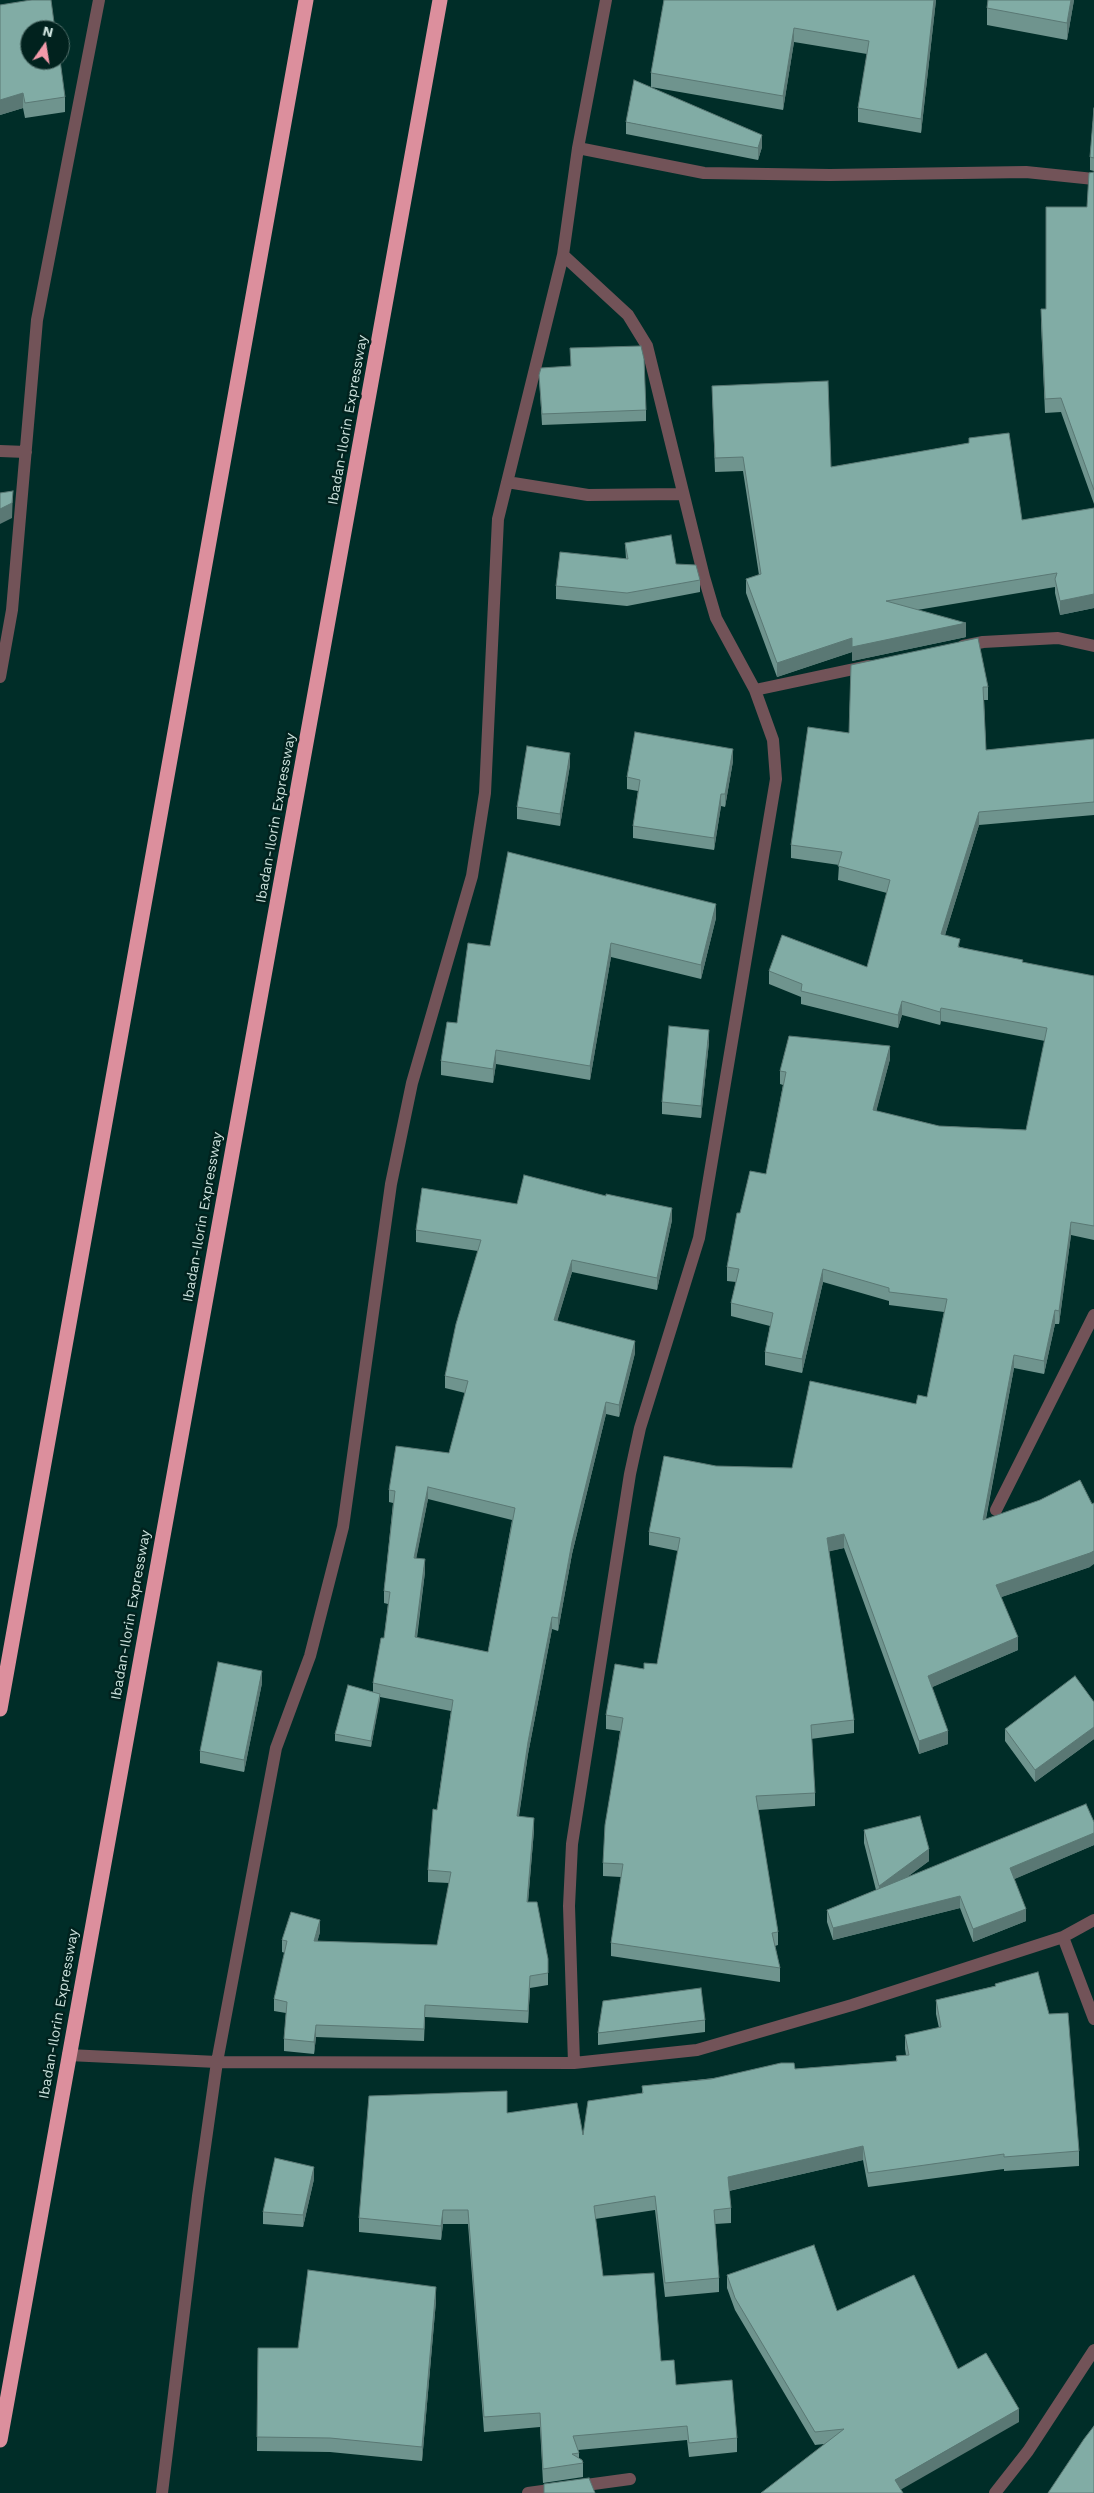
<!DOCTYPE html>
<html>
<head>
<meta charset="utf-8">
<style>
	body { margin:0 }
	#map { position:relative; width:1094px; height:2493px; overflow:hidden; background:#002d28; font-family:"Work Sans",sans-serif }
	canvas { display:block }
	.north { position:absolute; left:20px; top:20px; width:50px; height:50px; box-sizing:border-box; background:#01221e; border:1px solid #516e6a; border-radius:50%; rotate:13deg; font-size:14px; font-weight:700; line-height:20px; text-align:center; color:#cae0db }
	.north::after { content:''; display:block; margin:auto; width:18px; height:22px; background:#f39aaa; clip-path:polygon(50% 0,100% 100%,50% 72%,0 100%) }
</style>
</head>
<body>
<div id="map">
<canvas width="1094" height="2493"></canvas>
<div class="north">N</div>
</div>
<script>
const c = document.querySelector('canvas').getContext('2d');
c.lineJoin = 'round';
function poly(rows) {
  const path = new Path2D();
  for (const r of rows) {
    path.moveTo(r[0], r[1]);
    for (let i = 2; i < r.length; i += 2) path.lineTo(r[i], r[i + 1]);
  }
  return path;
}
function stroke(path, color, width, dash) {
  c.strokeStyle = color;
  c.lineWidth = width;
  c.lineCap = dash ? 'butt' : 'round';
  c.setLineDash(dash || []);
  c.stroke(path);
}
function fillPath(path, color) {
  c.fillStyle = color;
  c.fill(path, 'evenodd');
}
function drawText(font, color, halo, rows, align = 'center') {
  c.font = font + ' "Work Sans",sans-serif';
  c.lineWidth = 5;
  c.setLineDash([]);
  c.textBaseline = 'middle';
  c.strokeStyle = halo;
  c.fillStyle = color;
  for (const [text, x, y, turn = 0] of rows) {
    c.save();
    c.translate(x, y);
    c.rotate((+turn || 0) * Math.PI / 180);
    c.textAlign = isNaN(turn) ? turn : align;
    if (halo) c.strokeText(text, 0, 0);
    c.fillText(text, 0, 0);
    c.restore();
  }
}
const street = poly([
	[578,148,704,173,830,175,1026,172,1094,179],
	[563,255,628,315,647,346,704,577,716,618,755,690,773,740,776,779,699,1238,640,1428,630,1474,572,1844,569,1906,574,2063],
	[0,451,26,452],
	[507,482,588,495,682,494],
	[963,646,983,642,1058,638,1094,646],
	[0,677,12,610,37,320,99,0],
	[755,690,868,666],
	[996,1510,1094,1315],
	[1063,1937,1094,2019],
	[68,2055,217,2062,574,2063,697,2050,852,2005,1063,1937,1094,1920],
	[162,2493,198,2196,217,2062,276,1748,310,1656,343,1527,391,1184,412,1083,472,876,485,793,498,519,563,255,578,148,606,0],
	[528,2493,630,2479],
	[995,2493,1028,2451,1094,2350]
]);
const highway = poly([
	[0,1709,306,0],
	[0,2440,440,0]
]);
const wall = poly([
	[664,0,936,0,921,133,858,122,858,108,867,54,794,42,783,110,651,87,651,73],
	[988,0,1074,0,1067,40,987,25,987,8],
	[0,5,65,97,65,112,25,118,23,108,0,115],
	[1094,108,1094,171,1090,170,1090,157],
	[626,122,762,147,758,160,626,134],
	[1094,172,1094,504,1061,412,1045,413,1041,323,1041,309,1046,309,1087,207],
	[539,375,646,410,646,421,542,425],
	[712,386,831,467,969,443,969,438,1022,520,1094,508,1094,608,1060,615,1055,593,1055,587,917,610,966,637,852,661,852,652,777,677,746,593,746,579,759,575,743,471,715,472],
	[625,543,676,564,700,580,700,592,627,606,556,599,556,586,626,559],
	[851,665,988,687,988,700,984,700,986,750,1094,739,1094,815,979,825,945,935,960,947,1023,963,1094,976,1094,1240,1071,1235,1059,1324,1055,1324,1044,1374,1014,1368,986,1519,1090,1567,1001,1597,1018,1650,932,1687,948,1744,919,1754,844,1548,829,1551,854,1720,854,1733,811,1739,815,1793,815,1806,758,1810,778,1932,778,1945,775,1946,780,1968,780,1982,611,1956,611,1943,621,1877,603,1876,603,1863,620,1731,606,1729,606,1715,644,1669,657,1664,678,1551,649,1545,649,1532,716,1466,792,1468,916,1404,927,1397,944,1312,889,1305,889,1301,823,1282,802,1373,765,1365,765,1352,770,1326,731,1316,731,1303,736,1282,727,1281,727,1267,740,1213,766,1174,783,1085,780,1084,780,1071,890,1059,876,1111,939,1126,1026,1130,1045,1041,941,1021,940,1025,902,1015,898,1028,801,1004,801,997,769,984,769,971,867,967,887,893,838,880,839,865,791,858,791,845,849,733],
	[733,761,725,807,721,806,714,850,633,838,633,826,638,791,627,789,627,777],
	[570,765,560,826,517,819,517,807],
	[716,918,701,979,611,957,590,1080,496,1064,493,1083,441,1075,441,1061,490,946],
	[709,1042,701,1118,662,1114,662,1102],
	[517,1204,672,1220,657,1290,572,1272,557,1321,635,1353,619,1417,606,1414,572,1554,558,1631,552,1629,528,1754,519,1816,534,1830,528,1902,548,1959,548,1985,530,1988,528,2023,425,2017,424,2041,316,2037,314,2054,284,2051,284,2039,286,2013,274,2011,274,1999,285,1953,282,1952,282,1940,320,1932,317,1942,437,1945,449,1883,428,1882,428,1870,451,1711,380,1697,371,1747,335,1741,335,1734,373,1692,373,1683,384,1638,388,1604,384,1603,384,1591,393,1503,389,1502,389,1490,449,1453,465,1393,445,1388,445,1376,478,1251,416,1242,416,1230],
	[428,1499,512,1520,488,1652,417,1638,425,1572,416,1558],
	[262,1683,244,1772,200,1763,200,1751],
	[1094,1702,1094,1739,1035,1782,1005,1741,1005,1729],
	[1094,1822,1094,1845,1014,1879,1026,1921,973,1942,960,1908,833,1940,827,1922,827,1910,876,1890,864,1843,864,1830,929,1861,907,1877],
	[995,1984,1079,2151,1079,2166,1004,2171,1004,2169,868,2187,863,2160,729,2191,731,2208,731,2223,715,2224,719,2278,719,2292,665,2297,655,2210,595,2219,603,2276,676,2385,737,2438,737,2452,689,2457,687,2440,578,2450,579,2453,579,2458,583,2463,583,2477,543,2483,540,2427,484,2432,468,2224,443,2224,441,2240,359,2232,359,2218,507,2113,583,2135,642,2093,642,2086,795,2069,896,2061,896,2056,906,2055,905,2049,905,2035,939,2028,936,2014,936,2000,995,1986],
	[705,2020,705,2032,598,2045,598,2033],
	[314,2179,303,2227,263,2224,263,2212],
	[727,2275,837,2311,958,2369,1019,2422,815,2445,735,2310,727,2288],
	[436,2301,422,2461,330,2452,257,2451,258,2348,298,2348]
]);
const shadedWall = poly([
	[934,0,936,0,921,133,921,119],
	[1071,0,1074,0,1067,40,1067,23],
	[794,28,794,42,783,110,783,96],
	[23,93,23,108,0,115,0,100],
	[762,135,762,147,758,160,758,148],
	[13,491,12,518,0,524,0,509],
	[1094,594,1094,608,1060,615,1060,601],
	[966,623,966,637,852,661,852,652,777,677,777,663,852,638],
	[733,749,733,761,725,807,725,794],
	[570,753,570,765,560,826,560,814],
	[721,794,721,806,714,850,714,838],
	[979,812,979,825,941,948,941,934],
	[716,904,716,918,701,979,701,965],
	[611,943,611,957,590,1080,590,1066],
	[902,1001,902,1015,898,1028,898,1015],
	[941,1008,941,1021,940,1025,940,1012],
	[709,1030,709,1042,701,1118,701,1106],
	[890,1046,890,1059,873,1124,873,1110],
	[496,1050,496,1064,493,1083,493,1069],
	[672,1208,672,1220,657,1290,657,1278],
	[1071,1222,1071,1235,1059,1324,1059,1311],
	[572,1260,572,1272,554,1332,554,1320],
	[823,1269,823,1282,802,1373,802,1359],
	[1055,1310,1055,1324,1044,1374,1044,1361],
	[635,1341,635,1353,619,1417,619,1405],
	[1014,1355,1014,1368,983,1533,983,1520],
	[606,1402,606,1414,572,1554,558,1631,558,1618,572,1542],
	[428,1487,428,1499,414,1570,414,1558],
	[844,1534,844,1548,827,1552,827,1538],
	[1094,1551,1094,1564,1090,1567,996,1599,996,1585],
	[425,1559,425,1572,415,1649,415,1637],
	[552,1617,552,1629,528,1754,517,1828,517,1816,528,1742],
	[1018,1637,1018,1650,928,1689,928,1676],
	[262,1671,262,1683,244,1772,244,1760],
	[380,1694,380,1700,371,1747,371,1741],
	[1094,1727,1094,1739,1035,1782,1035,1770],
	[948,1731,948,1744,919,1754,919,1741],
	[534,1818,534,1830,527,1914,527,1902],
	[1094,1833,1094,1845,1010,1881,1010,1868],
	[929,1849,929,1861,879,1898,879,1886],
	[960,1896,960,1908,833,1940,833,1928],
	[1026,1909,1026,1921,973,1942,973,1929],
	[320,1920,320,1932,314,1954,314,1941],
	[530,1976,530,1988,528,2023,528,2011],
	[316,2025,316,2037,314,2054,314,2042],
	[863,2146,863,2160,728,2191,728,2177],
	[314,2167,314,2179,303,2227,303,2215],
	[443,2210,443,2224,441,2240,441,2226],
	[436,2287,436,2301,422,2461,422,2447],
	[1019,2409,1019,2422,895,2493,895,2480]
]);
const building = poly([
	[31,0,51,0,55,30,30,30,30,60,60,60,65,97,25,103,23,93,0,100,0,5,31,0],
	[664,0,934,0,921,119,858,108,869,41,794,28,783,96,651,73,664,0],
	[988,0,1071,0,1067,23,987,8,988,0],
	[634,80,762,135,758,148,626,122,634,80],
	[1094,108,1094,158,1090,157,1094,108],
	[1094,172,1094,490,1061,398,1045,399,1041,309,1046,309,1046,207,1087,207,1089,173,1094,172],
	[641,346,644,359,646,410,542,414,539,375,541,368,571,366,570,348,641,346],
	[828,381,831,467,969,443,969,438,1009,433,1022,520,1094,508,1094,594,1060,601,1055,579,1057,573,886,601,966,623,852,647,852,638,777,663,746,579,761,574,743,457,715,458,712,386,828,381],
	[13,491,12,503,0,509,0,493,13,491],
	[671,535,676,564,696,565,700,580,627,593,556,586,560,552,628,559,625,543,671,535],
	[978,638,988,687,983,687,986,750,1094,739,1094,802,979,812,941,934,960,939,958,947,1023,960,1022,962,1094,976,1094,1226,1071,1222,1059,1311,1055,1310,1044,1361,1014,1355,983,1520,1040,1500,1080,1480,1092,1504,1094,1503,1094,1551,1090,1553,996,1585,1018,1637,928,1676,948,1731,919,1741,844,1534,827,1538,854,1720,811,1725,815,1793,756,1796,778,1932,772,1933,780,1968,611,1943,623,1864,603,1863,605,1825,623,1718,606,1715,615,1664,644,1669,644,1663,657,1664,680,1538,649,1532,664,1456,716,1466,792,1468,810,1381,916,1404,918,1395,927,1397,947,1299,889,1292,889,1288,823,1269,802,1359,765,1352,773,1313,731,1303,739,1269,727,1267,737,1213,740,1213,750,1171,766,1174,786,1072,780,1071,789,1036,890,1046,873,1110,939,1126,1026,1130,1047,1028,941,1008,940,1012,902,1001,898,1015,801,991,802,984,769,971,782,935,867,967,890,880,838,866,842,852,791,845,808,727,849,733,851,665,978,638],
	[635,732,733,749,725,794,721,794,714,838,633,826,640,780,627,777,635,732],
	[527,746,570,753,560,814,517,807,527,746],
	[508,852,716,904,701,965,611,943,590,1066,496,1050,493,1069,441,1061,447,1022,457,1023,468,943,490,946,508,852],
	[669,1026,709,1030,701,1106,662,1102,669,1026],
	[524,1175,606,1196,606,1194,672,1208,657,1278,572,1260,554,1320,635,1341,619,1405,606,1402,572,1542,558,1618,552,1617,528,1742,517,1816,534,1818,527,1902,537,1902,548,1959,548,1973,530,1976,528,2011,425,2005,424,2029,316,2025,314,2042,284,2039,287,2002,274,1999,287,1941,282,1940,291,1912,320,1920,314,1941,437,1945,451,1872,428,1870,433,1809,437,1810,453,1700,373,1683,381,1638,384,1638,390,1592,384,1591,395,1491,389,1490,396,1446,449,1453,468,1381,445,1376,456,1324,481,1240,416,1230,422,1188,517,1204,524,1175],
	[428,1487,515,1508,488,1652,415,1637,425,1559,414,1558,428,1487],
	[218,1662,262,1671,244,1760,200,1751,218,1662],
	[1075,1676,1094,1702,1094,1727,1035,1770,1005,1729,1075,1676],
	[348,1685,380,1694,371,1741,335,1734,348,1685],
	[1086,1804,1094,1822,1094,1833,1010,1868,1026,1909,973,1929,960,1896,833,1928,827,1910,1086,1804],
	[920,1816,929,1849,879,1886,864,1830,920,1816],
	[1038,1972,1049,2014,1068,2013,1079,2151,1004,2157,1004,2154,868,2173,863,2146,728,2177,731,2208,714,2210,719,2278,665,2283,655,2196,594,2206,603,2276,654,2273,661,2361,674,2360,676,2385,732,2380,737,2438,689,2443,687,2426,573,2436,579,2453,572,2454,582,2460,583,2463,543,2469,540,2413,484,2417,468,2210,443,2210,441,2226,359,2218,369,2096,507,2091,507,2113,577,2103,583,2135,588,2101,643,2093,642,2086,711,2079,781,2063,794,2063,795,2069,897,2061,896,2056,909,2055,905,2035,941,2027,936,2000,996,1986,995,1984,1038,1972],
	[701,1988,705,2020,598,2033,603,2001,701,1988],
	[275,2158,314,2167,303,2215,263,2212,275,2158],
	[814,2245,837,2311,914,2275,958,2369,986,2353,1019,2409,895,2480,903,2493,761,2493,844,2429,815,2432,735,2298,727,2275,814,2245],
	[308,2270,436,2287,422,2447,330,2438,257,2437,258,2348,298,2348,308,2270],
	[1094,2426,1094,2493,1048,2493,1084,2439,1094,2426],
	[589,2478,595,2493,544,2493,544,2484,589,2478]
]);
const streetNames = [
	["Ibadan-Ilorin Expressway",348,420,-80],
	["Ibadan-Ilorin Expressway",276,818,-80],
	["Ibadan-Ilorin Expressway",203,1217,-80],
	["Ibadan-Ilorin Expressway",131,1615,-80],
	["Ibadan-Ilorin Expressway",59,2014,-80]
];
stroke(street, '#725358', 12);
stroke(highway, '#dc8f9d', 15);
fillPath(wall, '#6f948e');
fillPath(shadedWall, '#5a7874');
fillPath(building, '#81aca5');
stroke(building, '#5a7874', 1);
drawText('14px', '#cae0db', '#01221e', streetNames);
</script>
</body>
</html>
